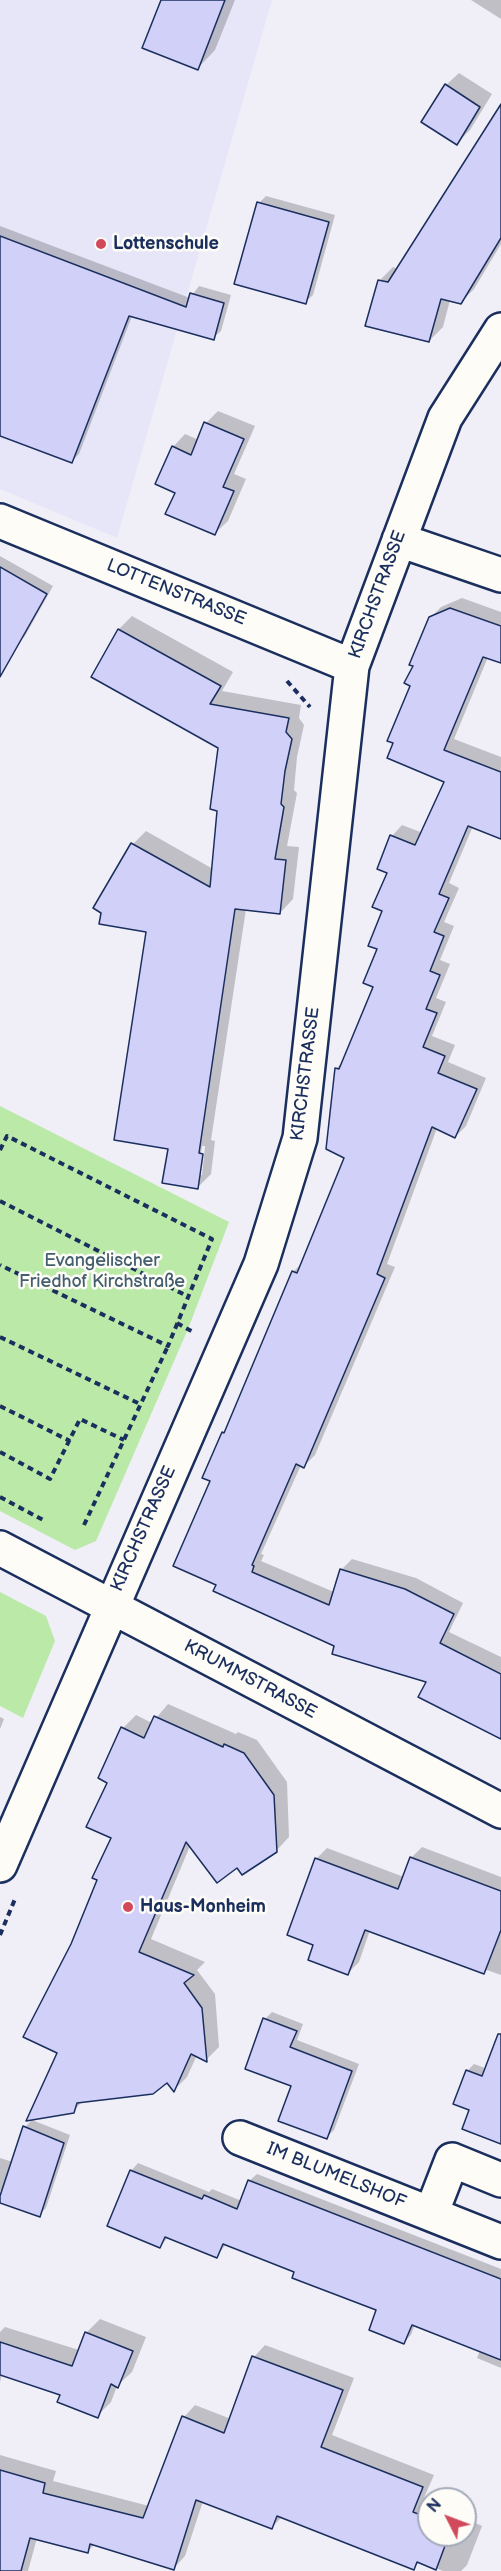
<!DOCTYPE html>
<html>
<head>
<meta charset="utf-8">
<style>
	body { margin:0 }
	#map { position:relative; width:501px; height:2571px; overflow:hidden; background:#f0eff8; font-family:"Balsamiq Sans",sans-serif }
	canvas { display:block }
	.north { position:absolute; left:417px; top:2487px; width:60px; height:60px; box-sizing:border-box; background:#fdfcf7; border:2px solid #a3aaba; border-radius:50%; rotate:312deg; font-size:16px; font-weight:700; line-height:24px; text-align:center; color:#1b2f5e }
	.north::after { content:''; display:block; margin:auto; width:21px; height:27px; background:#d1495b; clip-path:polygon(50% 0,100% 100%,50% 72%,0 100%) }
</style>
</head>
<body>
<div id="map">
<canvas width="501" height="2571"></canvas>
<div class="north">N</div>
</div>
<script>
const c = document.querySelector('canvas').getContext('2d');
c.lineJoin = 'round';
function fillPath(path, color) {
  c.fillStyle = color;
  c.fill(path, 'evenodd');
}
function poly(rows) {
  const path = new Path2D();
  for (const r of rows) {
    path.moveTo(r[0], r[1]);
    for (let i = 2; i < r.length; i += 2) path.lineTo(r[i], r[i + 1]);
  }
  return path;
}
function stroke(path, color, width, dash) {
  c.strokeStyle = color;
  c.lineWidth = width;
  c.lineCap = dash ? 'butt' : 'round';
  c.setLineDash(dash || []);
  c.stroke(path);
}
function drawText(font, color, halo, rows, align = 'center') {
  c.font = font + ' "Balsamiq Sans",sans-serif';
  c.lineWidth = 5;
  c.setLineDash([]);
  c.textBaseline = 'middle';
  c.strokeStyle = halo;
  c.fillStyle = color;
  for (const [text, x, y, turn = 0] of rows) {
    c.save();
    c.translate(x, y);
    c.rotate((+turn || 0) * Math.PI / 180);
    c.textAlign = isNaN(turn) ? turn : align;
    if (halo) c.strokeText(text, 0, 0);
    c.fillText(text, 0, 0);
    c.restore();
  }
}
const built = poly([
	[0,0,272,0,117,538,0,489]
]);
const green = poly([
	[0,1106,229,1222,188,1329,96,1541,75,1550,0,1511],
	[0,1592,46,1616,55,1641,23,1718,0,1706]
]);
const shadow = poly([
	[162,0,235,0,215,50,198,68],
	[471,0,501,0,501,19],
	[459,73,492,94,470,130,457,143,446,85],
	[501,118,501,244,474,289,460,303,450,300,443,327,429,341,379,281,393,267,398,269],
	[266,196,335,215,313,295,305,302,259,203],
	[0,226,190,298,199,286,231,295,221,331,213,338,132,316,79,454,72,461,0,434],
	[218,411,255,426,234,474,246,479,228,521,215,533,173,447,185,434,199,440,206,423],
	[0,556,53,586,25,636,18,643,0,633],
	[462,598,501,612,501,662,488,657,454,739,501,757,501,838,473,826,449,883,459,888,444,922,454,926,440,960,450,964,436,998,446,1002,432,1036,455,1045,448,1062,486,1078,466,1126,455,1137,437,1128,387,1264,395,1267,315,1455,304,1466,301,1465,261,1554,264,1555,261,1561,334,1592,341,1570,352,1559,416,1578,463,1603,449,1632,501,1657,501,1737,428,1681,336,1645,218,1584,212,1480,223,1433,227,1429,294,1271,303,1262,346,1157,336,1069,344,1060,375,986,392,836,402,825,423,833,446,781,411,686,415,665,430,618,441,607],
	[132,616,233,672,222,691,301,705,299,718,304,725,297,757,294,790,297,793,287,846,299,847,293,899,280,913,246,909,211,1140,215,1141,211,1174,198,1187,169,1147,147,930,95,908,133,844,146,831,213,869,219,809,220,747,93,676,119,629],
	[202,1146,205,1146,202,1175,198,1175],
	[168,1704,236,1734,238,1732,257,1740,287,1782,289,1837,276,1851,237,1865,190,1846,151,1939,205,1962,197,1970,215,1994,219,2047,206,2060,197,2055,187,2077,174,2090,167,2081,84,2100,73,2111,59,2052,72,1944,113,1837,109,1782,123,1728,136,1715,152,1723],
	[0,1717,4,1719,0,1729],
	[422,1847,501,1877,501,1975,487,1970,484,1973,370,1930,359,1962,348,1973,315,1944,316,1859,327,1848,404,1877,411,1858],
	[272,2012,303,2024,297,2040,359,2064,334,2130,326,2138,293,2085,265,2019],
	[474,2064,501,2074,501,2143,471,2109,467,2071],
	[32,2120,70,2135,46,2208,39,2215,0,2202,5,2186,0,2191,0,2158,13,2162,25,2127],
	[138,2163,209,2192,212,2189,242,2201,249,2181,257,2174,501,2269,501,2368,477,2358,480,2350,415,2324,411,2335,404,2342,378,2310,296,2271,226,2244,217,2256,168,2237,160,2247,131,2171],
	[100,2319,146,2337,132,2372,117,2386,111,2402,97,2416,62,2394,2,2374,0,2382,0,2332,5,2327,79,2350,86,2333],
	[265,2345,354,2378,332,2435,434,2475,423,2500,429,2502,429,2535,465,2535,465,2518,482,2526,467,2565,461,2571,443,2571,419,2562,413,2568,282,2517,272,2527,203,2501,185,2556,174,2568,95,2544,87,2552,37,2538,28,2571,0,2571,0,2455,56,2471,53,2481,149,2506,184,2417,195,2405,231,2419,254,2357]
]);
const building = poly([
	[161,0,225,0,198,70,142,48,161,0],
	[445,84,480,107,457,145,421,122,445,84],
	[501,104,501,238,461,304,441,299,429,342,365,326,378,280,388,282,501,104],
	[257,202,329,222,306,304,234,284,257,202],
	[0,236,186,307,190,293,224,303,214,340,129,316,72,463,0,436,0,236],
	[204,422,244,439,223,487,234,491,215,535,165,514,175,493,155,484,172,446,191,455,204,422],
	[0,567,47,594,0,677,0,567],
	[450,608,501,626,501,663,483,657,444,750,501,772,501,839,468,826,439,894,449,898,434,932,444,936,430,971,440,975,426,1009,437,1013,423,1047,445,1056,438,1073,477,1089,455,1138,432,1127,377,1274,385,1278,304,1468,296,1464,252,1565,254,1566,252,1572,329,1605,340,1569,405,1589,454,1614,440,1643,501,1674,501,1739,418,1697,426,1682,332,1654,334,1646,213,1591,216,1585,173,1566,210,1481,202,1478,222,1432,224,1433,292,1271,297,1273,344,1158,326,1149,335,1068,339,1069,373,987,363,983,377,949,368,946,382,911,372,907,387,873,377,869,390,835,415,845,444,782,387,758,393,743,387,741,410,686,404,683,413,666,409,665,429,617,450,608],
	[118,629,221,686,210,704,289,718,286,732,292,739,285,771,281,804,284,807,275,859,286,860,280,914,235,909,199,1153,203,1154,198,1189,162,1183,168,1149,114,1140,146,932,99,924,101,913,93,908,131,843,210,887,217,811,210,809,218,748,91,677,118,629],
	[154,1716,223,1747,224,1744,244,1753,274,1795,277,1852,242,1875,237,1868,217,1883,186,1842,139,1952,194,1975,184,1983,202,2008,207,2062,191,2054,174,2092,167,2083,153,2094,77,2103,74,2113,26,2121,57,2053,23,2037,71,1944,97,1880,92,1878,111,1838,86,1827,107,1783,98,1778,121,1727,144,1738,154,1716],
	[410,1857,501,1891,501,1930,484,1974,365,1930,348,1975,308,1960,313,1945,287,1935,315,1858,398,1889,410,1857],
	[263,2018,297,2031,290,2047,352,2071,327,2139,278,2121,291,2086,245,2069,263,2018],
	[498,2034,501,2034,501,2144,462,2129,469,2110,453,2104,466,2070,482,2076,498,2034],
	[23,2126,64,2143,40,2217,0,2203,0,2196,23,2126],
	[130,2170,202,2199,204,2195,237,2209,248,2180,501,2279,501,2360,412,2325,404,2344,369,2330,376,2310,292,2278,294,2272,223,2244,217,2258,165,2237,160,2248,107,2226,130,2170],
	[85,2332,133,2351,118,2388,111,2384,98,2418,57,2402,60,2395,0,2375,0,2342,72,2366,85,2332],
	[252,2356,343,2390,321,2447,423,2487,413,2512,429,2518,429,2535,449,2535,436,2570,417,2562,414,2570,277,2516,272,2529,196,2500,174,2570,90,2544,88,2553,30,2538,21,2571,0,2571,0,2470,45,2483,43,2493,143,2518,182,2416,224,2433,252,2356]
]);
const path = poly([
	[287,681,310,707],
	[0,1150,7,1136,212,1239,168,1346,0,1265],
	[0,1201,189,1297],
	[177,1323,193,1332],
	[0,1337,140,1404],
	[0,1406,70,1441],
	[0,1452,50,1479,80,1419,124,1440],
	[0,1497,45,1521],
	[84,1525,168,1346],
	[0,1935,15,1899]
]);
const minor = poly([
	[0,521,352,666],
	[399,540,501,575],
	[0,1548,501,1811],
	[0,1865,261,1264,300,1138,352,666,445,418,501,330],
	[240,2138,501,2242],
	[431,2214,452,2160,501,2180]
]);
const markers = [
	[101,244,6,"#d1495b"],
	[128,1907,6,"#d1495b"]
];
const poiNames = [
	["Lottenschule",113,244],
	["Haus-Monheim",140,1907]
];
const streetNames = [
	["LOTTENSTRASSE",176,593,22],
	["KIRCHSTRASSE",378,595,-70],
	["KIRCHSTRASSE",306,1074,-83],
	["KIRCHSTRASSE",144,1529,-66],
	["KRUMMSTRASSE",250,1680,28],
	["IM BLUMELSHOF",336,2176,22]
];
const parkNames = [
	["Evangelischer",102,1261],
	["Friedhof Kirchstraße",102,1282]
];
fillPath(built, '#e7e6f8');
fillPath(green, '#bae9a8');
fillPath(shadow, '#0003');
fillPath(building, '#d1d0f9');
stroke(building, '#1b2f5e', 1.5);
stroke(minor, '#1b2f5e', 38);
stroke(path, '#1b2f5e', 4, [6, 4.5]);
stroke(minor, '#fdfcf7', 33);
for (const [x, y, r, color] of markers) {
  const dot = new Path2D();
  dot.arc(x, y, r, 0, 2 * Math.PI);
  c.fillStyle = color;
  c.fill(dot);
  stroke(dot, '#fdfcf7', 2);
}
drawText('bold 18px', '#1b2f5e', '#fdfcf7', poiNames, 'left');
drawText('18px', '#1b2f5e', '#fdfcf7', streetNames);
drawText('18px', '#435e70', '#fdfcf7', parkNames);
</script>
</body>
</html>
